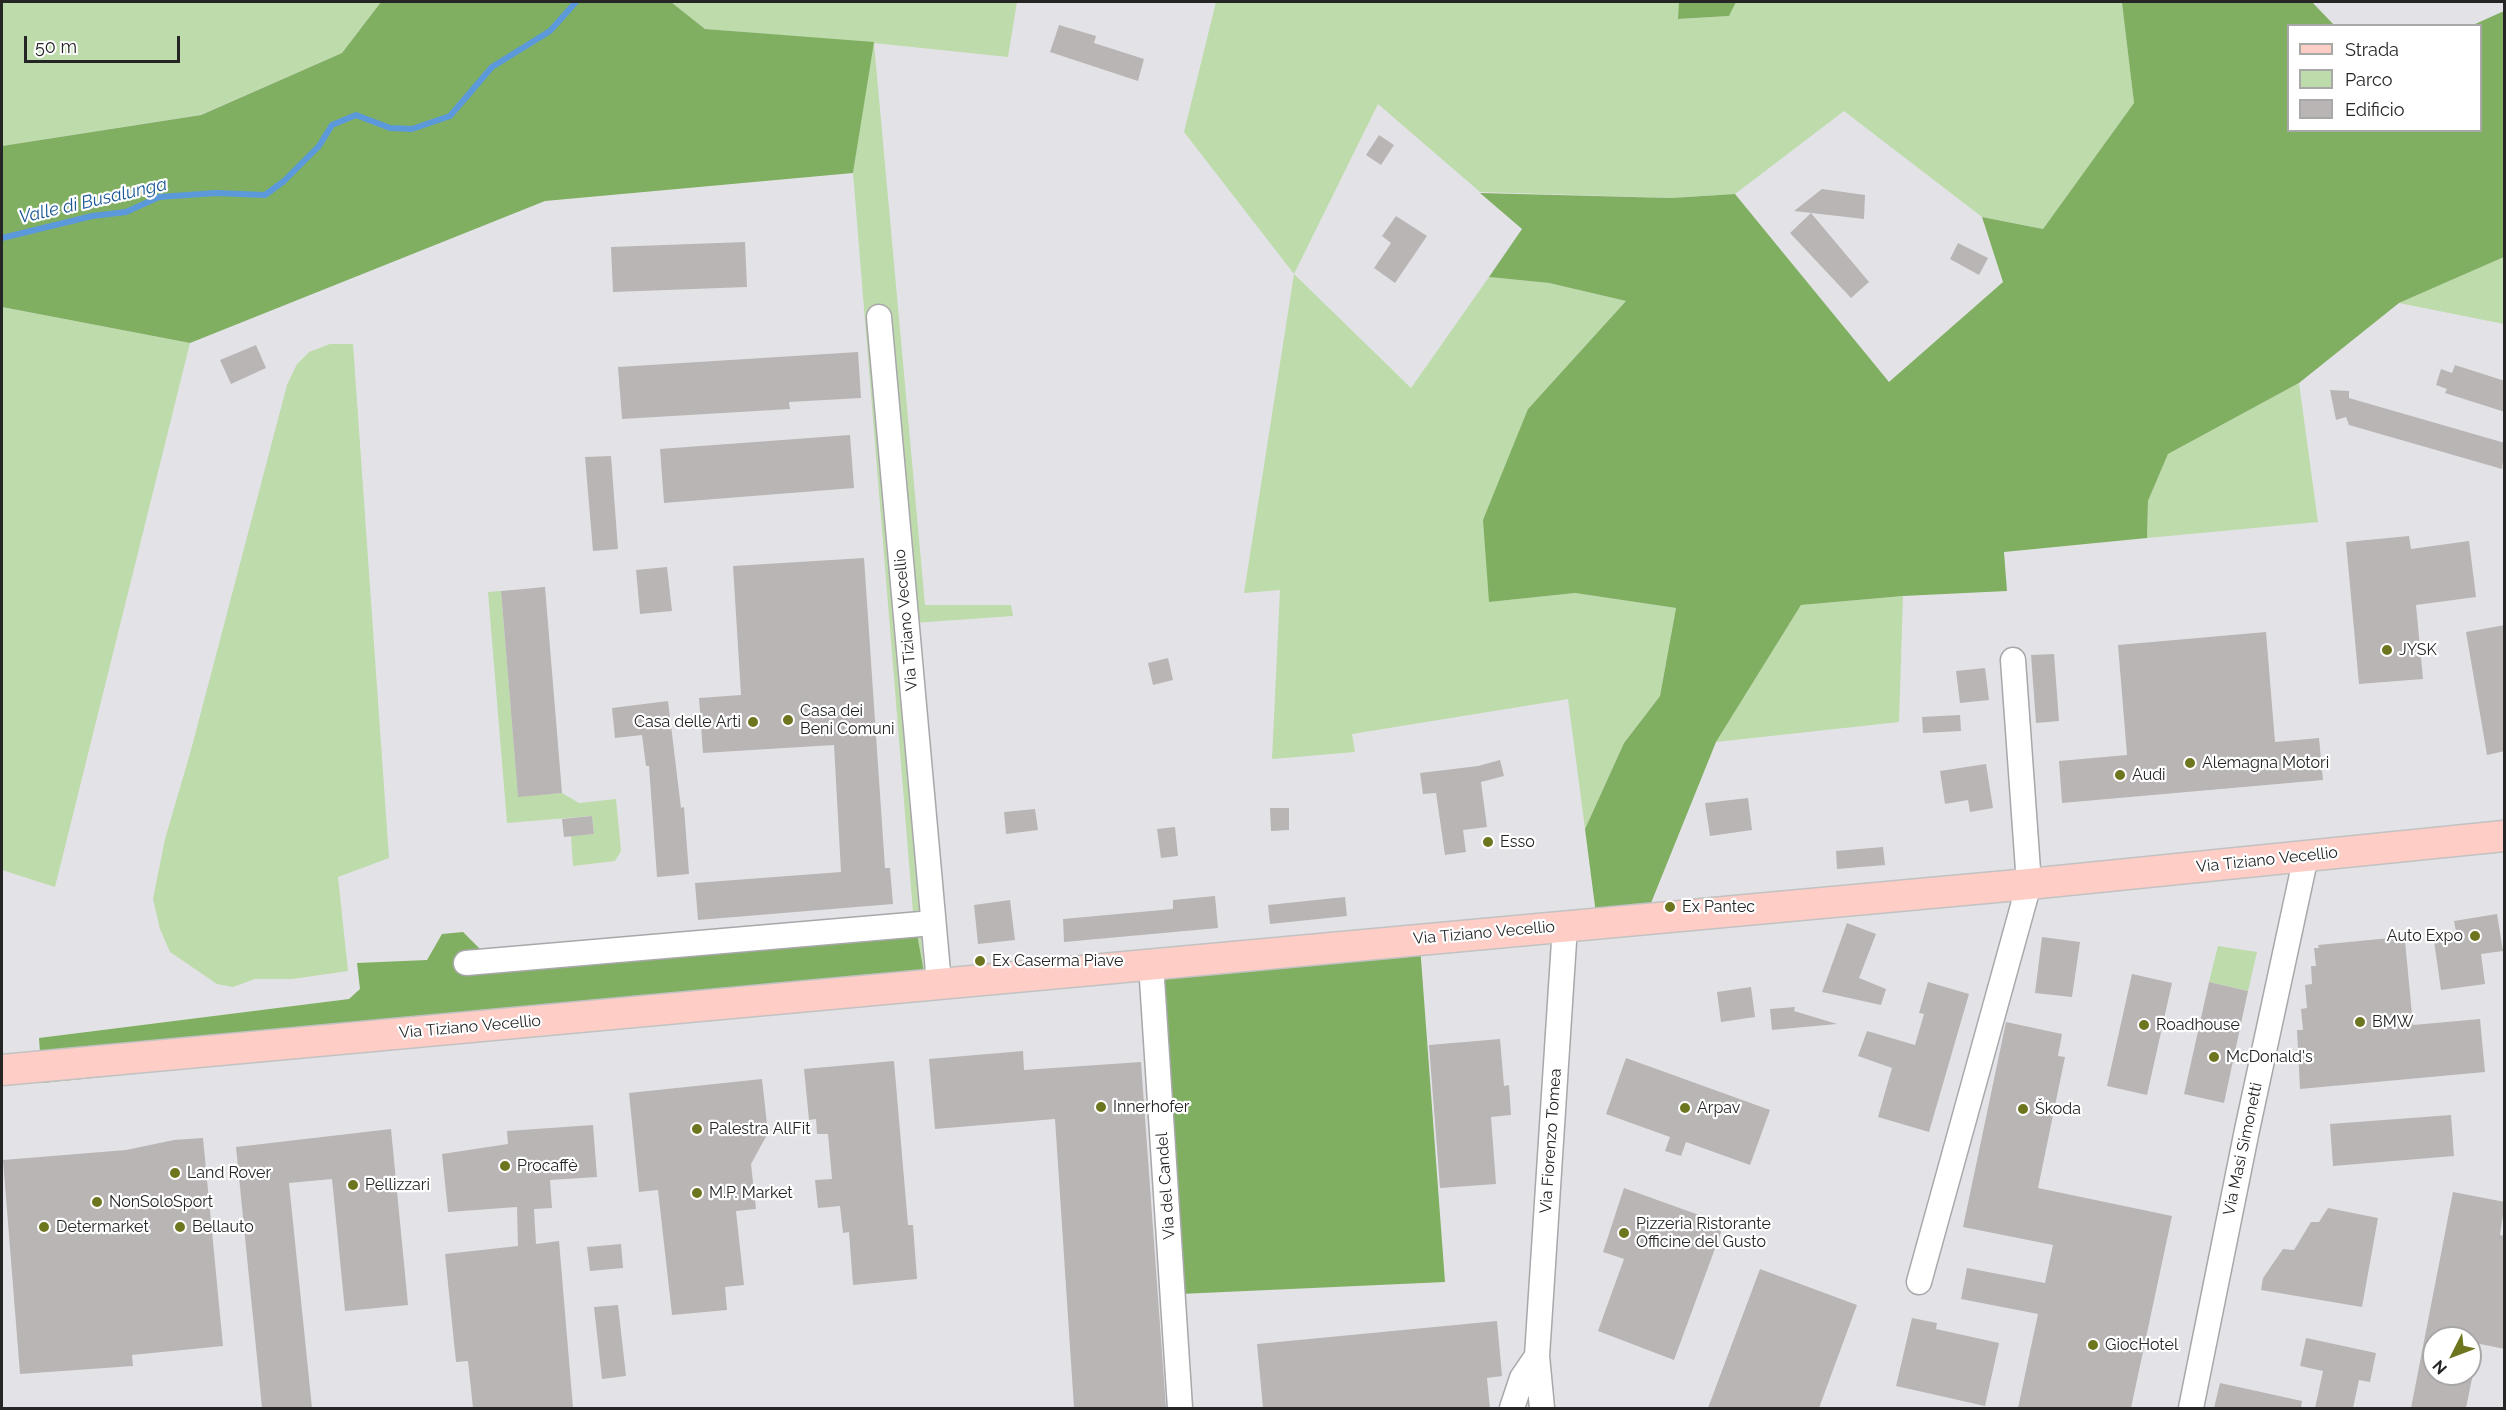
<!DOCTYPE html>
<html>
<head>
<meta charset="utf-8">
<style>
	body { margin:0 }
	#map { position:relative; width:2506px; height:1410px; overflow:hidden; background:#e3e3e7; font-family:Raleway,sans-serif }
	canvas { display:block }
	.frame { position:absolute; inset:0; border:3px solid #252526; pointer-events:none }
	.legend { position:absolute; left:2287px; top:24px; width:195px; height:108px; box-sizing:border-box; background:#fff; border:2px solid #a8a8a8; margin:0; padding:8px 10px; list-style:none; font-size:18px; color:#252526 }
	.legend li { display:flex; align-items:center; gap:12px; height:30px }
	.legend b { width:30px; border:2px solid #a8a8a8 }
	.north { position:absolute; left:2422px; top:1326px; width:60px; height:60px; box-sizing:border-box; background:#fff; border:2px solid #a8a8a8; border-radius:50%; rotate:228deg; font-size:16px; font-weight:700; line-height:24px; text-align:center; color:#252526 }
	.north::after { content:''; display:block; margin:auto; width:21px; height:27px; background:#6d751e; clip-path:polygon(50% 0,100% 100%,50% 72%,0 100%) }
	.scale { position:absolute; left:24px; top:36px; width:156px; height:27px; box-sizing:border-box; border:3px solid #252526; border-top:0; padding-left:8px; font-size:18px; line-height:21px; white-space:nowrap; color:#252526; -webkit-text-stroke:4px #fff; paint-order:stroke }
</style>
</head>
<body>
<div id="map">
<canvas width="2506" height="1410"></canvas>
<div class="frame"></div>
<ul class="legend">
<li><b style="height:8px;background:#fdcdc6"></b>Strada</li>
<li><b style="height:16px;background:#bedbab"></b>Parco</li>
<li><b style="height:16px;background:#b9b5b4"></b>Edificio</li>
</ul>
<div class="north">N</div>
<div class="scale">50 m</div>
</div>
<script>
const c = document.querySelector('canvas').getContext('2d');
c.lineJoin = 'round';
function fillPath(path, color) {
  c.fillStyle = color;
  c.fill(path, 'evenodd');
}
function poly(rows) {
  const path = new Path2D();
  for (const r of rows) {
    path.moveTo(r[0], r[1]);
    for (let i = 2; i < r.length; i += 2) path.lineTo(r[i], r[i + 1]);
  }
  return path;
}
function stroke(path, color, width, dash) {
  c.strokeStyle = color;
  c.lineWidth = width;
  c.lineCap = dash ? 'butt' : 'round';
  c.setLineDash(dash || []);
  c.stroke(path);
}
function drawText(font, color, halo, rows, align = 'center') {
  c.font = font + ' Raleway,sans-serif';
  c.lineWidth = 4.5;
  c.setLineDash([]);
  c.textBaseline = 'middle';
  c.strokeStyle = halo;
  c.fillStyle = color;
  for (const [text, x, y, turn = 0] of rows) {
    c.save();
    c.translate(x, y);
    c.rotate((+turn || 0) * Math.PI / 180);
    c.textAlign = isNaN(turn) ? turn : align;
    if (halo) c.strokeText(text, 0, 0);
    c.fillText(text, 0, 0);
    c.restore();
  }
}
const green = poly([
	[2,2,381,2,342,53,200,115,2,146],
	[671,2,1017,2,1008,57,874,43,925,605,1011,605,1013,616,899,624,924,972,913,912,853,173,873,43,705,29],
	[1216,2,1679,2,1679,19,1729,16,1736,2,2119,2,2122,3,2134,103,2043,229,1982,217,1844,111,1735,194,1671,198,1480,192,1378,104,1294,274,1411,388,1489,277,1549,283,1626,301,1528,409,1489,602,1575,593,1676,608,1660,696,1624,743,1585,829,1568,699,1352,734,1355,752,1272,759,1280,590,1244,593,1294,274,1184,132],
	[2504,257,2504,324,2399,303],
	[2,307,190,343,55,887,2,870],
	[330,344,353,344,389,858,338,877,348,971,292,979,255,979,233,987,217,984,170,952,160,929,153,899,165,839,191,750,287,385,297,364,309,352],
	[2299,383,2318,522,2147,538,2148,501,2168,454],
	[501,591,518,796,562,793,579,803,616,799,621,851,615,861,573,866,571,836,594,834,592,816,507,823,488,592],
	[1903,596,1899,722,1716,742,1801,605],
	[2218,946,2257,952,2248,991,2209,982]
]);
const forest = poly([
	[381,2,671,2,705,29,874,42,853,173,545,201,190,343,2,307,2,146,201,115,342,53],
	[1679,2,1736,2,1729,16,1678,19],
	[2119,2,2312,2,2334,25,2288,26,2288,130,2480,130,2480,26,2473,25,2504,11,2504,257,2399,303,2299,383,2168,454,2148,501,2147,538,2004,552,2007,591,1903,596,1801,605,1716,742,1649,908,1596,914,1585,829,1624,743,1660,696,1676,608,1575,593,1489,602,1483,520,1528,409,1626,301,1549,283,1489,277,1522,229,1480,193,1671,198,1735,194,1889,382,2003,282,1982,217,2043,229,2134,103,2122,3],
	[913,912,924,972,916,996,42,1083,39,1038,349,999,360,989,357,963,427,960,442,934,463,932,481,950],
	[1419,932,1445,1282,1180,1294,1152,953]
]);
const stream = poly([
	[2,238,92,216,126,212,159,197,216,193,265,195,284,181,319,146,332,125,356,115,390,128,412,129,450,116,492,67,550,31,576,2]
]);
const building = poly([
	[1059,25,1096,36,1094,43,1144,59,1138,81,1050,52],
	[1379,135,1394,145,1381,165,1366,155],
	[1822,189,1865,195,1864,219,1794,211],
	[1811,213,1869,282,1851,298,1790,233],
	[1396,216,1427,236,1395,283,1374,268,1391,243,1382,236],
	[745,242,747,287,613,292,611,247],
	[1958,243,1988,258,1979,275,1950,259],
	[256,345,266,368,231,384,220,360],
	[858,352,861,398,789,402,790,409,622,419,618,367],
	[2455,365,2505,381,2505,412,2445,393,2447,389,2436,385,2441,369,2452,373],
	[2330,390,2349,391,2349,398,2505,443,2502,469,2349,425,2346,417,2336,420],
	[850,435,854,488,664,503,660,449],
	[611,456,618,549,593,551,585,457],
	[2409,536,2411,549,2469,541,2476,597,2416,605,2423,679,2359,684,2346,542],
	[864,558,885,868,890,868,893,904,698,920,695,883,841,872,834,745,703,753,699,698,741,695,733,566],
	[667,567,672,611,640,614,636,570],
	[545,587,562,793,518,797,501,591],
	[2505,625,2505,751,2487,755,2466,632],
	[2266,632,2275,742,2319,738,2323,780,2062,803,2059,761,2127,755,2118,645],
	[2054,654,2059,721,2036,723,2031,655],
	[1168,658,1173,680,1153,685,1148,663],
	[1985,668,1989,700,1960,703,1956,671],
	[668,701,681,808,684,807,689,874,657,877,649,766,646,766,642,735,615,738,612,708],
	[1960,715,1961,731,1923,733,1922,717],
	[1500,760,1504,776,1481,782,1487,827,1463,830,1466,852,1445,855,1436,793,1423,794,1420,773,1478,766],
	[1986,764,1993,808,1970,812,1968,800,1945,804,1940,771],
	[1748,798,1752,830,1710,836,1705,803],
	[1270,808,1289,808,1289,830,1271,831],
	[1035,809,1038,830,1006,834,1004,812],
	[592,816,594,834,564,837,562,819],
	[1175,827,1178,856,1161,858,1157,829],
	[1883,847,1885,865,1837,869,1836,851],
	[1215,896,1218,928,1064,942,1063,919,1173,909,1173,900],
	[1345,897,1347,916,1270,924,1268,905],
	[1010,900,1015,940,978,944,974,905],
	[2497,914,2503,951,2481,954,2485,984,2441,990,2433,934,2456,931,2454,921],
	[1847,923,1876,934,1859,978,1886,989,1881,1005,1822,992],
	[2042,937,2080,942,2072,997,2035,993],
	[2400,937,2400,941,2405,941,2413,1025,2480,1019,2485,1072,2300,1089,2297,1030,2303,1030,2301,1009,2307,1008,2305,985,2312,984,2311,966,2316,966,2314,948,2319,948,2318,945],
	[2132,974,2172,983,2147,1095,2107,1086],
	[1928,982,1969,994,1929,1132,1878,1117,1892,1068,1858,1056,1867,1031,1915,1045,1924,1014,1919,1013],
	[2209,982,2248,991,2224,1103,2184,1094],
	[1751,987,1755,1017,1721,1022,1717,992],
	[1795,1007,1794,1011,1837,1024,1772,1030,1770,1009],
	[2006,1022,2062,1034,2058,1056,2065,1057,2038,1188,2172,1216,2131,1408,2018,1408,2038,1314,1961,1299,1967,1268,2045,1283,2053,1245,1963,1227],
	[1500,1039,1504,1086,1509,1085,1511,1115,1491,1117,1496,1184,1440,1188,1429,1045],
	[1023,1051,1024,1070,1141,1062,1166,1408,1074,1408,1055,1119,935,1129,929,1059],
	[1626,1058,1770,1110,1750,1165,1686,1142,1681,1156,1665,1151,1670,1137,1606,1114],
	[894,1061,908,1225,913,1225,917,1279,853,1285,849,1232,843,1233,840,1206,818,1208,815,1180,832,1179,828,1134,817,1134,816,1119,809,1120,804,1069],
	[762,1079,768,1133,751,1164,756,1209,736,1211,744,1285,725,1287,727,1310,672,1315,658,1190,639,1192,629,1093],
	[2451,1115,2454,1156,2333,1166,2330,1124],
	[593,1125,597,1177,550,1180,552,1208,534,1209,536,1244,559,1241,573,1408,473,1408,468,1361,456,1362,445,1254,518,1246,517,1207,448,1212,442,1154,508,1144,507,1131],
	[391,1129,408,1305,345,1311,332,1179,289,1183,312,1408,262,1408,236,1147],
	[203,1138,223,1346,132,1355,133,1366,20,1374,3,1160,126,1150,174,1140],
	[1624,1188,1724,1224,1674,1360,1598,1331,1624,1259,1603,1252],
	[2453,1192,2505,1202,2500,1235,2505,1236,2505,1349,2470,1342,2470,1338,2434,1338,2434,1374,2473,1374,2466,1408,2411,1408],
	[2328,1208,2378,1218,2362,1307,2261,1290,2263,1278,2283,1249,2294,1250,2311,1222,2319,1222],
	[621,1244,623,1268,590,1271,587,1247],
	[1760,1269,1857,1305,1819,1408,1708,1408],
	[618,1305,626,1376,602,1379,594,1307],
	[1912,1318,1937,1323,1936,1329,1999,1343,1985,1406,1896,1386],
	[1497,1321,1502,1376,1487,1378,1490,1408,1263,1408,1257,1344],
	[2306,1338,2376,1353,2370,1382,2359,1380,2353,1408,2315,1408,2323,1371,2300,1366],
	[2220,1383,2302,1401,2301,1408,2214,1408]
]);
const minor = poly([
	[879,317,939,983],
	[466,963,933,923],
	[1151,964,1180,1408],
	[1919,1282,2029,884,2013,660],
	[1512,1408,1522,1378,1537,1356],
	[1542,1408,1537,1356,1565,926],
	[2191,1408,2247,1130,2306,856]
]);
const major = poly([
	[2,1070,2029,884,2504,836]
]);
const markers = [
	[2387,650,6,"#6d751e"],
	[788,720,6,"#6d751e"],
	[753,722,6,"#6d751e"],
	[2190,763,6,"#6d751e"],
	[2120,775,6,"#6d751e"],
	[1488,842,6,"#6d751e"],
	[1670,907,6,"#6d751e"],
	[2475,936,6,"#6d751e"],
	[980,961,6,"#6d751e"],
	[2360,1022,6,"#6d751e"],
	[2144,1025,6,"#6d751e"],
	[2214,1057,6,"#6d751e"],
	[1101,1107,6,"#6d751e"],
	[1685,1108,6,"#6d751e"],
	[2023,1109,6,"#6d751e"],
	[697,1129,6,"#6d751e"],
	[505,1166,6,"#6d751e"],
	[175,1173,6,"#6d751e"],
	[353,1185,6,"#6d751e"],
	[697,1193,6,"#6d751e"],
	[97,1202,6,"#6d751e"],
	[44,1227,6,"#6d751e"],
	[180,1227,6,"#6d751e"],
	[1624,1233,6,"#6d751e"],
	[2093,1345,6,"#6d751e"]
];
const streetNames = [
	["Via Tiziano Vecellio",906,620,-95],
	["Via Tiziano Vecellio",2267,860,-6],
	["Via Tiziano Vecellio",1484,933,-5],
	["Via Tiziano Vecellio",470,1027,-5],
	["Via Fiorenzo Tomea",1551,1141,-86],
	["Via Masi Simonetti",2243,1149,-78],
	["Via del Candel",1166,1186,-94]
];
const poiNames = [
	["JYSK",2399,650],
	["Casa dei",800,711],
	["Beni Comuni",800,729],
	["Casa delle Arti",741,722,"right"],
	["Alemagna Motori",2202,763],
	["Audi",2132,775],
	["Esso",1500,842],
	["Ex Pantec",1682,907],
	["Auto Expo",2463,936,"right"],
	["Ex Caserma Piave",992,961],
	["BMW",2372,1022],
	["Roadhouse",2156,1025],
	["McDonald's",2226,1057],
	["Innerhofer",1113,1107],
	["Arpav",1697,1108],
	["Škoda",2035,1109],
	["Palestra AllFit",709,1129],
	["Procaffè",517,1166],
	["Land Rover",187,1173],
	["Pellizzari",365,1185],
	["M.P. Market",709,1193],
	["NonSoloSport",109,1202],
	["Pizzeria Ristorante",1636,1224],
	["Officine del Gusto",1636,1242],
	["Determarket",56,1227],
	["Bellauto",192,1227],
	["GiocHotel",2105,1345]
];
const waterNames = [
	["Valle di Busalunga",93,201,-13]
];
fillPath(green, '#bedbab');
fillPath(forest, '#81af62');
stroke(stream, '#5c99db', 6);
fillPath(building, '#b9b5b4');
stroke(minor, '#a8a8ab', 27);
stroke(major, '#c2c2c2', 33);
stroke(minor, '#fff', 24);
stroke(major, '#fdcdc6', 30);
for (const [x, y, r, color] of markers) {
  const dot = new Path2D();
  dot.arc(x, y, r, 0, 2 * Math.PI);
  c.fillStyle = color;
  c.fill(dot);
  stroke(dot, '#fff', 2);
}
drawText('16px', '#252526', '#fff', streetNames);
drawText('16px', '#252526', '#fff', poiNames, 'left');
drawText('italic 18px', '#1a5896', '#fff', waterNames);
</script>
</body>
</html>
